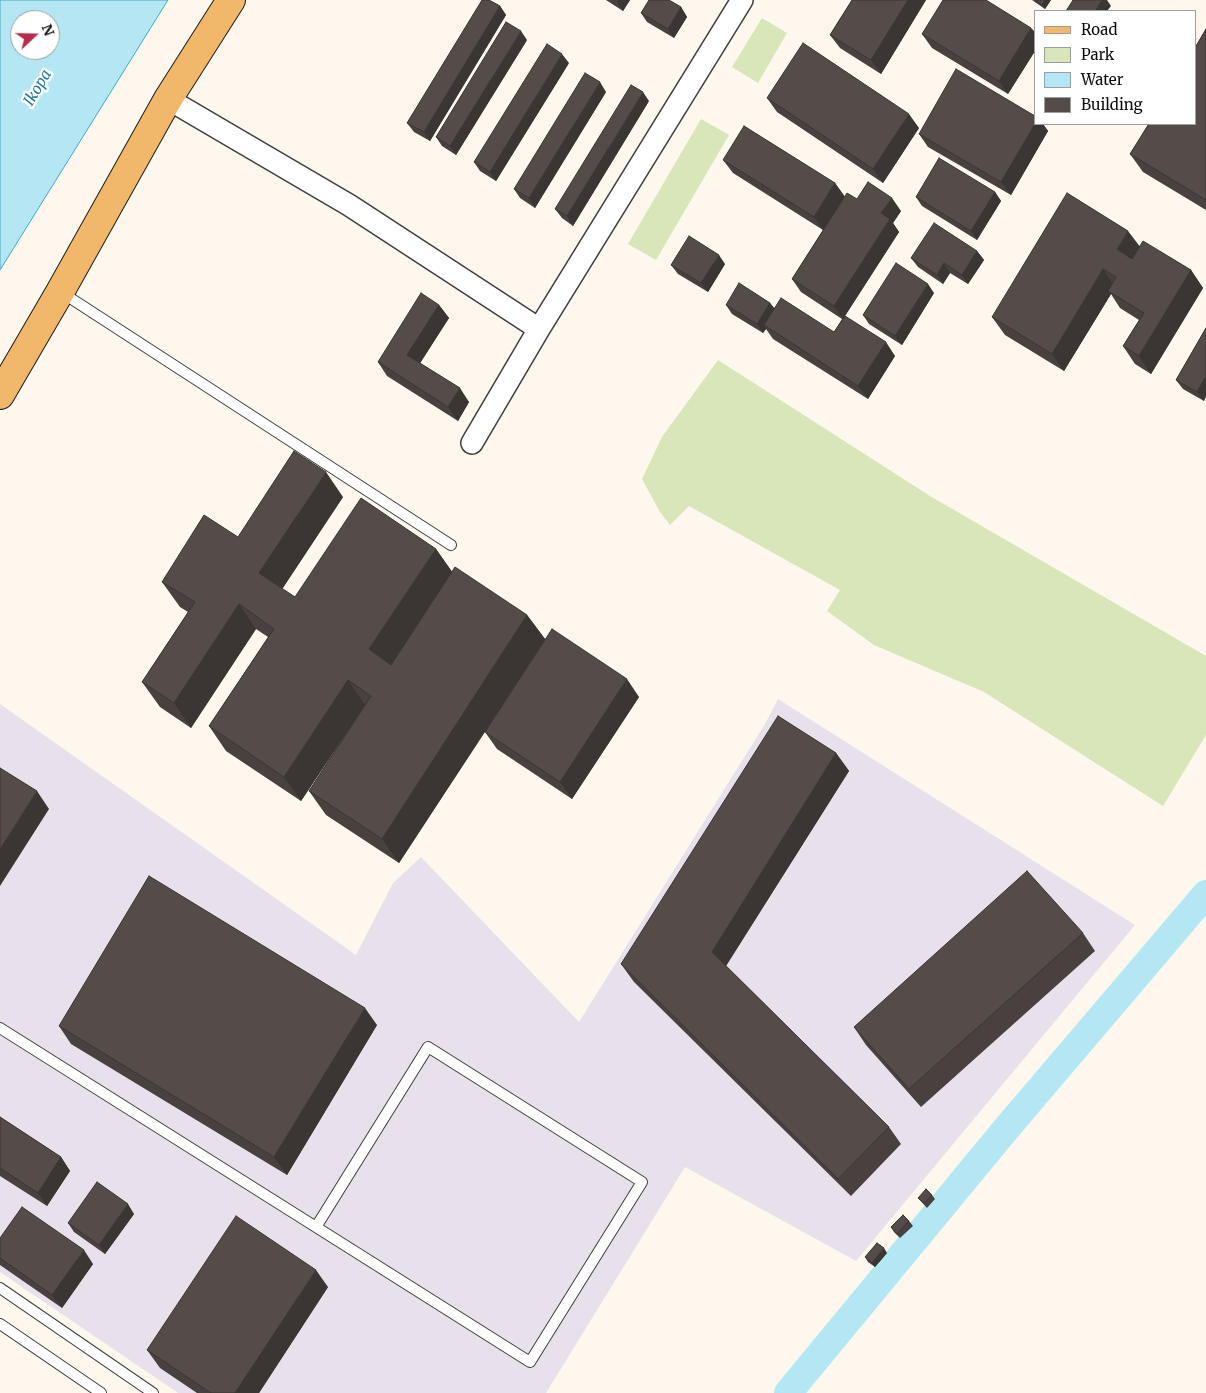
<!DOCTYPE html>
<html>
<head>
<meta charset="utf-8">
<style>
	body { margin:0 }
	#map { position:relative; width:1206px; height:1393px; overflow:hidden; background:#fef7ed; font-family:Merriweather,serif }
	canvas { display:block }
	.legend { position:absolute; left:1034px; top:10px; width:162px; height:115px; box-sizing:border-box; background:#fff; border:1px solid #9e9e9e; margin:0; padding:6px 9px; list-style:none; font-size:15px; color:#0c0c0c }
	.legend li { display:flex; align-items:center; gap:10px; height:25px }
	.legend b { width:25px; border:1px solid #9e9e9e }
	.north { position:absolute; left:10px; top:10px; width:50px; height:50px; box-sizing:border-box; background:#fff; border:1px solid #9e9e9e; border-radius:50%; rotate:69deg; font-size:14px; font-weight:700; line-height:20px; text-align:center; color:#0c0c0c }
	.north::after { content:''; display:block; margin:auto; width:18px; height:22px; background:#b52c4c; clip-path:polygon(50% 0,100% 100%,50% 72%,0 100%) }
</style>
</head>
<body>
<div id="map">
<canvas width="1206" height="1393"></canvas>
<ul class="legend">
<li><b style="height:6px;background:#f1b76a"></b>Road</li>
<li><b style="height:14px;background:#d9e6b9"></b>Park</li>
<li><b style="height:14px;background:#b4e7f3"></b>Water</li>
<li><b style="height:14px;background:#544c49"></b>Building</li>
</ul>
<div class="north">N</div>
</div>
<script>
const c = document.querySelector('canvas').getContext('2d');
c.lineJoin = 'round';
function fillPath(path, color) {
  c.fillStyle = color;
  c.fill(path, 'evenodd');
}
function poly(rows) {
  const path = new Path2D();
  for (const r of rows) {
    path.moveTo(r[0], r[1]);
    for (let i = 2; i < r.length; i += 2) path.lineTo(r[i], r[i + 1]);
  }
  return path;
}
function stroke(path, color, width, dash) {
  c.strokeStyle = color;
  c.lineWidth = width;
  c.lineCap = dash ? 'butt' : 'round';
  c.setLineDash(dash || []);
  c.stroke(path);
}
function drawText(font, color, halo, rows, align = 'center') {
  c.font = font + ' Merriweather,serif';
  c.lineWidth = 5;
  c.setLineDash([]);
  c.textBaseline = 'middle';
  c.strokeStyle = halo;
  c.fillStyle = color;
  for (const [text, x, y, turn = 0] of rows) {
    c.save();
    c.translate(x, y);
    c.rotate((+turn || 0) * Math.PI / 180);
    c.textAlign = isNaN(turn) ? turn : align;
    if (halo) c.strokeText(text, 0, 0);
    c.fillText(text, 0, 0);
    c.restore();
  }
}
const industrial = poly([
	[778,699,1135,925,856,1261,685,1167,546,1393,178,1393,0,1272,0,704,356,955,393,883,421,857,579,1022,765,724]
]);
const green = poly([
	[762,18,787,33,758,83,732,67],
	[701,119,729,135,656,260,628,244],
	[718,360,930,496,1206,656,1206,735,1163,806,984,692,874,645,827,611,840,590,689,506,670,525,660,512,642,479,662,437]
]);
const water = poly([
	[0,0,168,0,0,270,0,0],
	[20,20,50,20,50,50,20,50,20,20]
]);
const canal = poly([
	[788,1393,1006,1129,1206,894]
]);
const service = poly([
	[61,292,451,545],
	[0,1028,316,1227,530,1362,642,1182,428,1047,316,1227],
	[0,1288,153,1393],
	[0,1324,101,1393]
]);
const minor = poly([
	[168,99,349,205,539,329],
	[472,443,539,329,742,0]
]);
const primary = poly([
	[0,395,60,292,168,99,231,0]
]);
const wall = poly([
	[606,0,630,0,623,11],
	[852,0,926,0,881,74,840,48,830,35],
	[1032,0,1051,0,1045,9],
	[500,6,506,15,430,141,414,132,407,123],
	[681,7,687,17,674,38,647,22,641,13],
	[1206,29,1206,210,1143,172,1130,154],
	[1035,32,1035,51,1008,94,932,48,922,34],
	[527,40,456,155,442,146,436,137],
	[569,63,496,181,480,171,474,162],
	[606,92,535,208,520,198,514,189],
	[767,98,919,128,883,183,777,112],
	[649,101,573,226,562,218,555,209],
	[1035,124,1043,124,1048,131,1011,195,928,147,919,134],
	[723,160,835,183,845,197,901,211,893,223,899,232,845,316,895,356,868,399,773,339,766,329,763,333,732,314,726,305,770,303,775,309,834,332,842,319,801,292,792,279,823,230,733,173],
	[995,192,1001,201,977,240,922,206,916,197],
	[1139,246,1191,270,1203,288,1151,374,1135,364,1123,346,1139,320,1120,308,1111,294,1064,371,1005,335,992,317],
	[977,251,984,260,968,284,950,273,943,284,918,267,911,258],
	[725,264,708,292,678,274,671,265],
	[934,293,902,345,869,324,863,315],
	[439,305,449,318,420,363,469,402,458,421,387,376,378,362],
	[1206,328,1204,401,1183,389,1176,380],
	[343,497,282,589,295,597,436,549,452,572,527,615,545,639,639,697,572,799,497,749,485,732,399,863,326,815,309,791,350,728,301,801,226,751,209,726,268,637,256,629,191,728,160,707,142,682,188,612,180,607,162,582,238,537],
	[836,753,849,771,726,966,889,1127,901,1144,851,1196,634,982,621,964],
	[1083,933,1095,951,921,1107,866,1045,854,1027],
	[377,1025,287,1175,71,1044,59,1026],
	[0,1117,61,1157,70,1171,47,1206,0,1176],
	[932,1195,935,1199,927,1208,918,1198],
	[134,1214,105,1254,74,1232,68,1223],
	[909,1221,913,1226,900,1238,894,1232,891,1227],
	[0,1238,93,1264,62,1308,0,1265],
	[887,1253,875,1267,868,1262,865,1257],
	[328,1287,259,1393,197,1393,160,1368,147,1350]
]);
const shadedWall = poly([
	[618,0,630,0,623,11,617,2],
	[908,0,926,0,881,74,871,60],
	[1045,0,1051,0,1045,9,1042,5],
	[1102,0,1107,0,1111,6,1107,11,1095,11],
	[500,6,506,15,430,141,424,132],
	[681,7,687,17,674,38,668,29],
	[1031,28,1035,32,1035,51,1008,94,999,81],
	[521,31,527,40,456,155,450,146],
	[562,54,569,63,496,181,490,172],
	[600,82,606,92,535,208,529,198],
	[643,92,649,101,573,226,567,216],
	[909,114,919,128,883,183,873,169],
	[1035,124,1043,124,1048,131,1011,195,1001,182],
	[835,183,845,197,823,230,814,217],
	[995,192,1001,201,977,240,971,231],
	[892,198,901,211,893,223,899,232,843,319,834,306,881,213],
	[1128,231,1141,248,1129,267,1117,249],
	[977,251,984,260,968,284,962,275],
	[719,255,725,264,708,292,701,283],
	[944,263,950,273,943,284,937,275],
	[1103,269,1115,287,1108,291,1111,294,1064,371,1052,354],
	[1191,270,1203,288,1151,374,1139,356],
	[928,284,934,293,902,345,895,336],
	[770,303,777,312,764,325,766,329,763,333,757,324],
	[439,305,449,318,417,368,407,355],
	[886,342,895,356,868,399,858,386],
	[1206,376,1206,397,1204,401,1197,392],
	[460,388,469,402,458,421,448,407],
	[326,472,343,497,277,597,259,573],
	[436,549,453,573,386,673,369,649],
	[239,604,256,629,191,728,174,703],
	[527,615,545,639,399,863,382,839],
	[627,679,639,697,572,799,560,782],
	[348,680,365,705,301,801,284,777],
	[836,753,849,771,724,969,712,952],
	[37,791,49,809,0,886,0,849],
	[365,1008,377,1025,287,1175,274,1157],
	[61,1157,70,1171,47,1206,38,1193],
	[128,1204,134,1214,105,1254,99,1245],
	[884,1248,887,1253,875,1267,872,1263],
	[84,1250,93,1264,62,1308,52,1295],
	[316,1270,328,1287,259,1393,235,1393]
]);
const building = poly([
	[482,0,489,0,500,6,424,132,407,123,482,0],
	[649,0,669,0,681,7,668,29,641,13,649,0],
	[852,0,908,0,871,60,830,35,852,0],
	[943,0,986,0,1031,28,999,81,922,34,943,0],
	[1035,0,1045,0,1042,5,1035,0],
	[1073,0,1102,0,1095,11,1066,11,1073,0],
	[506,22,521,31,450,146,436,137,506,22],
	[1206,29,1206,200,1130,154,1149,124,1195,124,1195,48,1206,29],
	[803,43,909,114,873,169,767,98,803,43],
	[547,44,562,54,490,172,474,162,547,44],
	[956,69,1035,116,1035,124,1001,182,919,134,956,69],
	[585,73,600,82,529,198,514,189,585,73],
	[631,85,643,92,567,216,555,209,631,85],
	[744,126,835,183,814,217,723,160,744,126],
	[939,158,995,192,971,231,916,197,939,158],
	[868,182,892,198,881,213,890,219,834,306,792,279,847,193,857,199,868,182],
	[1067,193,1128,231,1117,249,1132,259,1143,241,1191,270,1139,356,1123,346,1144,313,1108,291,1116,277,1103,269,1052,354,992,317,1067,193],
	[934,223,977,251,962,275,944,263,937,275,911,258,934,223],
	[689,236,719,255,701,283,671,265,689,236],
	[896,263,928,284,895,336,863,315,896,263],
	[739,283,770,303,757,324,726,305,739,283],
	[421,293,439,305,407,355,460,388,448,407,378,362,421,293],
	[781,298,834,332,845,316,886,342,858,386,764,325,781,298],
	[1206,328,1206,376,1197,392,1176,380,1206,328],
	[294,451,326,472,259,573,295,597,361,498,436,549,369,649,391,665,455,567,527,615,382,839,309,791,371,696,348,680,284,777,209,726,274,629,239,604,174,703,142,682,195,602,162,582,204,515,238,537,294,451],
	[552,629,627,679,560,782,485,732,552,629],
	[778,716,836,753,712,952,889,1127,838,1179,621,964,778,716],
	[0,768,37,791,0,849,0,768],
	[1027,871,1083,933,909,1089,854,1027,1027,871],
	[149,876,365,1008,274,1157,59,1026,149,876],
	[0,1117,61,1157,38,1193,0,1168,0,1117],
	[97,1182,128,1204,99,1245,68,1223,97,1182],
	[926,1189,932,1195,924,1203,918,1198,926,1189],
	[22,1207,84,1250,52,1295,0,1258,0,1238,22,1207],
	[903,1215,909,1221,897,1234,891,1227,903,1215],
	[236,1216,316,1270,235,1393,211,1393,147,1350,236,1216],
	[877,1243,884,1248,872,1263,865,1257,877,1243]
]);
const waterNames = [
	["Ikopa",38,88,-59]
];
fillPath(industrial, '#e8e1eb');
fillPath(green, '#d9e6b9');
fillPath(water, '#b4e7f3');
stroke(water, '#3fa9c6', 1);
stroke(canal, '#b4e7f3', 28);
stroke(service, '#3f3f3f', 12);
stroke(minor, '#3f3f3f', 24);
stroke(primary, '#1d1d1d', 30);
stroke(service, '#fff', 10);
stroke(minor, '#fff', 21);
stroke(primary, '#f1b76a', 28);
fillPath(wall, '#48413f');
fillPath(shadedWall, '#3b3533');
fillPath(building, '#544c49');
stroke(building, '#3b3533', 1);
drawText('italic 15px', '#1d7997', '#fff', waterNames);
</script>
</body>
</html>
